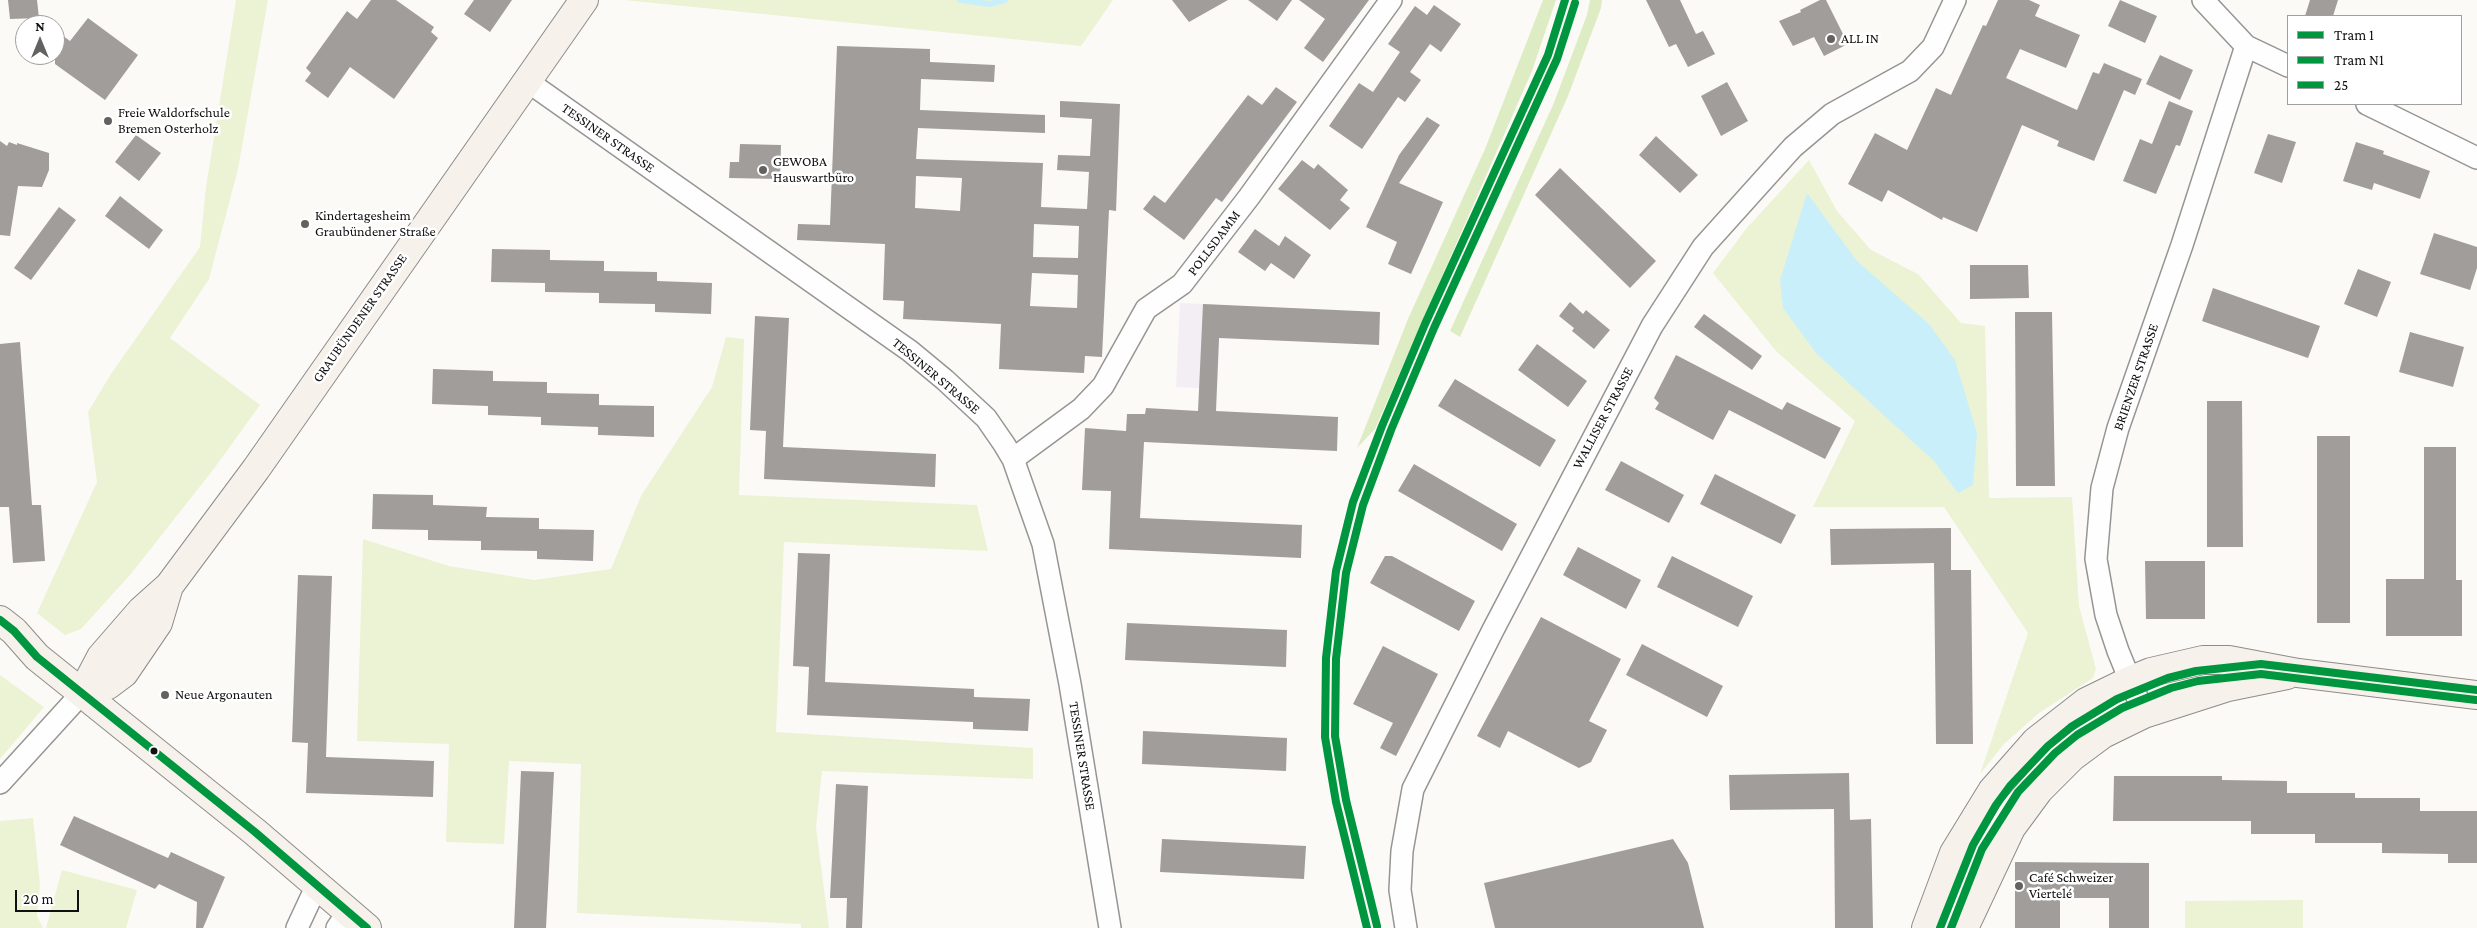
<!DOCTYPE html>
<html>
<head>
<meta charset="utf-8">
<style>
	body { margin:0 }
	#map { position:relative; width:2477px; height:928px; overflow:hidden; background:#fcfaf7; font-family:"Crimson Pro",serif }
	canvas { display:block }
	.legend { position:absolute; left:2287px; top:15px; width:175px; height:90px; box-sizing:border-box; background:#fff; border:1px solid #9f9f9f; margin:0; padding:6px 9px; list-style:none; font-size:15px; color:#101010 }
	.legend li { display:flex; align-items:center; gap:10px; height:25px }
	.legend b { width:25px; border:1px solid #9f9f9f }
	.north { position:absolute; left:15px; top:15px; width:50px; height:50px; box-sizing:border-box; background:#fff; border:1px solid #9f9f9f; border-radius:50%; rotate:0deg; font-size:14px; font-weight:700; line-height:20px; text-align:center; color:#101010 }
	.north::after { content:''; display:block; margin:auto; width:18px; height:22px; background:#636261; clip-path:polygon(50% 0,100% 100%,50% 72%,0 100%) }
	.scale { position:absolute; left:15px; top:890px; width:64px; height:22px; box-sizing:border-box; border:2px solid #101010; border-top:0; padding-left:6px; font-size:15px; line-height:18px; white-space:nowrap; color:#101010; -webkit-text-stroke:4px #fff; paint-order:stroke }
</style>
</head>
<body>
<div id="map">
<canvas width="2477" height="928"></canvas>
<ul class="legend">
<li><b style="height:6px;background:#009640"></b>Tram 1</li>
<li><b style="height:6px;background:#009640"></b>Tram N1</li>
<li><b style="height:6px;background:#009640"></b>25</li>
</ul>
<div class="north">N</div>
<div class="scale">20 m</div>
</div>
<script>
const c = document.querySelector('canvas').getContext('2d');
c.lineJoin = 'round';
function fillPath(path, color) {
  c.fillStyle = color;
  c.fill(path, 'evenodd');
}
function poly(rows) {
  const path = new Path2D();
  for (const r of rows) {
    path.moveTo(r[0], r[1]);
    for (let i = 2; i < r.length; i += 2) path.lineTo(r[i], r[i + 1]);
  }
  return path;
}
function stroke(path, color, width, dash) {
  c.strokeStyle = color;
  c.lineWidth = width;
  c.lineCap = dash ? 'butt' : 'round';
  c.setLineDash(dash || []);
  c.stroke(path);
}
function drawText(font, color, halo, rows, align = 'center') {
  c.font = font + ' "Crimson Pro",serif';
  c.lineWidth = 5;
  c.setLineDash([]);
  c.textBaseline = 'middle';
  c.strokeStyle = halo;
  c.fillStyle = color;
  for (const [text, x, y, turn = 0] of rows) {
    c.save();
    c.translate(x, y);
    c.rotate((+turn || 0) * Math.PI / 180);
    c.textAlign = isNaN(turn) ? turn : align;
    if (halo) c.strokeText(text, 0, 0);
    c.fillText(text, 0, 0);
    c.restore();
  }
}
const industrial = poly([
	[1180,303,1221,305,1217,389,1176,387]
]);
const green = poly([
	[236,0,268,0,238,169,209,279,170,338,260,405,213,470,130,575,81,629,65,635,37,613,97,482,88,412,111,374,200,247,206,187],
	[624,0,1113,0,1081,46],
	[1809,160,1837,211,1871,250,1918,274,1961,323,1985,326,1989,498,2072,497,2079,606,2096,669,2093,678,2039,713,2004,744,1980,774,2028,633,1944,507,1813,507,1855,421,1776,351,1713,273,1746,229],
	[726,337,744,339,739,495,977,505,988,551,784,542,776,732,1033,748,1033,779,822,771,816,827,829,928,801,928,801,924,577,913,581,764,509,761,504,844,446,842,449,744,357,741,363,539,449,566,534,580,611,569,641,496,712,387],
	[0,675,44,707,0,759],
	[33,818,40,884,37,916,43,928,0,928,0,821],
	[62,870,137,890,126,928,46,928],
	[2303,900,2303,928,2185,928,2185,901]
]);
const forest = poly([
	[1543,0,1556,0,1532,71,1375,429,1357,448,1408,319,1485,149],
	[1590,0,1602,0,1601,8,1568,96,1460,337,1450,331,1553,105,1587,15]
]);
const water = poly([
	[1807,193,1857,261,1929,324,1955,360,1977,433,1973,485,1958,493,1934,461,1817,354,1783,308,1780,280]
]);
const stream = poly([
	[960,0,990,4,1005,0]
]);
const building = poly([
	[8,0,37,0,39,18,10,19],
	[371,0,396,0,434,27,431,32,438,38,394,99,350,67,328,98,305,81,311,73,306,68,347,11,357,19],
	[474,0,512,0,490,32,464,14],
	[1172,0,1228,0,1189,22],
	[1248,0,1292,0,1277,21],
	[1299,0,1369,0,1323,62,1304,48,1325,19],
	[1646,0,1680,0,1696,34,1703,31,1715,54,1688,67,1676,44,1669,47],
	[1820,0,1826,0,1848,44,1824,56,1814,37,1793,46,1779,21,1801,12,1800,10],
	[1998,0,2029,0,2040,5,2035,16,2080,35,2066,68,2020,49,2006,78,2077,110,2093,72,2099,74,2104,63,2142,79,2135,95,2124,90,2094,161,2057,146,2059,141,2022,125,1977,232,1943,217,1942,220,1888,190,1882,202,1848,184,1875,133,1907,150,1936,88,1951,95,1983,25,1986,26],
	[2120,0,2157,16,2145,43,2108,26],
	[2310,0,2338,0,2333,16,2305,16],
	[1434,5,1461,24,1441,52,1430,44,1410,72,1421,80,1405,102,1398,97,1362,149,1329,126,1359,83,1373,92,1400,52,1388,44,1415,6,1427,15],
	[88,18,138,55,105,100,55,64,55,30,70,41],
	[837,46,930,49,930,62,995,65,994,82,921,79,920,110,1045,115,1045,133,918,128,916,159,1043,163,1041,207,1087,209,1089,172,1057,170,1058,155,1090,156,1092,119,1060,117,1060,101,1120,104,1116,211,1109,210,1102,357,1085,356,1084,373,999,369,1001,324,903,319,904,301,883,300,885,244,797,240,798,224,830,225],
	[916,176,962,178,960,211,915,208],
	[1034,224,1079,226,1078,258,1033,257],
	[1032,273,1078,275,1077,308,1030,306],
	[2160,55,2193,70,2180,100,2146,84],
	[1727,82,1748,121,1721,136,1701,96],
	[1276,87,1297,102,1222,202,1216,198,1184,240,1143,209,1154,195,1165,203,1248,95,1262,105],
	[2169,101,2193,111,2180,146,2176,145,2156,194,2123,181,2140,139,2152,144],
	[1427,117,1440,125,1399,183,1443,202,1411,274,1388,264,1397,242,1366,227,1399,155],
	[2268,134,2296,142,2282,183,2254,173],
	[136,135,161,153,139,181,115,162],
	[1656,136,1698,175,1680,193,1639,155],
	[0,141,7,146,9,142,17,145,17,143,49,153,49,170,42,187,18,186,10,236,0,235],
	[2356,142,2384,151,2383,154,2430,171,2420,199,2374,183,2372,190,2343,181],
	[740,144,781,145,780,179,729,178,730,162,739,162],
	[1302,160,1314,169,1318,164,1348,190,1340,200,1350,208,1330,230,1278,189],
	[1560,168,1656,261,1630,288,1535,195],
	[120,196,163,230,149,249,105,216],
	[59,207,76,220,31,280,14,268],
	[1255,229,1279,246,1285,236,1311,255,1294,279,1271,263,1265,271,1238,252],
	[2434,233,2477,247,2477,268,2470,290,2420,274],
	[492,249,550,250,550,260,604,261,604,271,657,272,657,281,712,283,711,314,655,312,655,304,599,303,599,293,545,292,545,283,491,282],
	[1970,265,2028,265,2029,298,1970,299],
	[2358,269,2391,282,2377,317,2344,304],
	[2213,288,2320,326,2308,358,2202,321],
	[1570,302,1583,314,1586,310,1610,330,1594,349,1572,331,1574,328,1559,316],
	[1203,304,1380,312,1379,345,1219,338,1216,411,1338,417,1337,451,1144,442,1140,518,1302,525,1301,558,1109,549,1111,491,1082,490,1085,428,1126,431,1127,414,1145,414,1146,408,1198,411],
	[2015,312,2052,312,2055,486,2016,486],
	[1704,314,1762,356,1752,370,1694,327],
	[755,316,789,318,783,447,936,454,935,487,764,479,766,431,750,430],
	[2410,332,2464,347,2453,387,2399,372],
	[20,342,32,505,41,505,45,561,13,563,9,507,0,507,0,344],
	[1537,344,1587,381,1568,407,1518,370],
	[1676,355,1782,410,1787,402,1841,428,1825,459,1729,410,1713,440,1655,409,1659,403,1654,398],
	[433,369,493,371,493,381,547,382,547,393,599,394,599,405,654,406,654,437,598,435,598,427,541,425,541,417,488,415,488,406,432,404],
	[1455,379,1556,440,1540,467,1438,406],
	[2207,401,2242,401,2243,547,2207,547],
	[2317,436,2350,436,2350,623,2317,623],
	[2424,447,2456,447,2456,580,2462,580,2462,636,2386,636,2386,579,2424,579],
	[1621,461,1684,495,1669,523,1605,490],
	[1414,464,1517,524,1502,551,1398,491],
	[1715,474,1796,515,1781,544,1700,504],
	[373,494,433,495,433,505,487,507,486,517,539,518,539,529,594,530,593,561,537,559,537,551,481,550,481,541,428,540,428,530,372,529],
	[1951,528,1951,570,1971,570,1973,744,1936,744,1934,563,1831,565,1830,529],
	[1578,547,1641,580,1626,609,1563,575],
	[798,553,830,554,825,682,974,689,974,697,1030,699,1028,731,973,729,973,722,807,715,809,667,793,666],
	[1385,556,1392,556,1475,601,1459,631,1370,583],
	[1672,556,1753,596,1738,627,1657,587],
	[2145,561,2205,561,2205,619,2146,619],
	[298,575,332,576,326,757,434,761,433,797,306,793,308,743,292,742],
	[1541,617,1621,659,1589,721,1607,730,1591,762,1579,768,1508,731,1500,748,1477,736],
	[1127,623,1287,630,1286,667,1125,660],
	[1642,644,1723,686,1707,717,1626,675],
	[1383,646,1438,674,1396,756,1380,748,1393,723,1353,704],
	[1143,731,1287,738,1286,771,1142,764],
	[521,771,554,772,546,928,514,928],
	[1849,773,1850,820,1871,819,1873,928,1835,928,1834,809,1730,810,1729,775],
	[2114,776,2222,776,2222,780,2287,781,2287,793,2355,793,2355,798,2420,798,2420,811,2477,811,2477,863,2448,863,2448,854,2382,853,2382,843,2315,843,2315,834,2251,834,2251,821,2113,821],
	[836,784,868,786,862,928,846,928,847,898,830,898],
	[74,816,168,858,171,852,225,877,203,928,196,928,197,902,159,884,155,889,60,845],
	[1162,839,1306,846,1304,879,1160,872],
	[1673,839,1688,863,1704,928,1495,928,1484,883],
	[2015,862,2149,863,2149,928,2109,928,2109,898,2060,898,2060,928,2015,928]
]);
const street = poly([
	[2203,0,2246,46,2288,66],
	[527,81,910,351,945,380,986,418,1004,444,1013,459,1043,544,1070,684,1110,928],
	[2367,104,2477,158],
	[1013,459,1081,409,1103,386,1146,309,1182,284,1249,197,1391,0],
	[2144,714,2118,651,2106,615,2096,559,2102,488,2118,428,2182,245,2246,46],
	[0,783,82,693],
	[297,928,317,885],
	[337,928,348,912],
	[1406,928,1400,890,1402,851,1413,789,1493,630,1652,326,1703,247,1793,147,1832,114,1910,71,1933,47,1955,0]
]);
const secondary = poly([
	[0,620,14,631,37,657,255,832,367,928],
	[82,693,101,657,141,611,169,586,256,469,584,0],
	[82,693,108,685,124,673,158,623,169,586],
	[1926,928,1954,853,1992,791,2036,741,2086,702,2129,681,2151,672,2203,660,2229,660,2298,673,2477,695],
	[1964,928,2011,828,2039,790,2072,757,2103,734,2144,714,2228,687,2287,675]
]);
const bus1 = poly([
	[0,620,14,631,37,657,255,832,367,928]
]);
const tram1 = poly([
	[1367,928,1336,802,1325,737,1326,658,1336,571,1353,502,1382,426,1425,324,1548,55,1565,0],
	[1940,928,1973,845,1996,805,2010,786,2048,746,2071,727,2117,699,2168,678,2196,671,2261,664,2477,690]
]);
const tram2 = poly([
	[1377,926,1346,800,1335,736,1336,659,1346,573,1363,505,1391,430,1434,328,1557,59,1575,3],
	[1951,928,1982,849,2018,792,2055,753,2077,735,2122,708,2171,688,2198,681,2261,674,2476,700]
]);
const markers = [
	[1831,39,5,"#636261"],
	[108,121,5,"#636261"],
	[763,170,5,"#636261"],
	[305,224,5,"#636261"],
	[165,695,5,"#636261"],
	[154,751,4.5,"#101010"],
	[2019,886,5,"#636261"]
];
const poiNames = [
	["ALL IN",1841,39],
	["Freie Waldorfschule",118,113],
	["Bremen Osterholz",118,129],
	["GEWOBA",773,162],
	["Hauswartbüro",773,178],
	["Kindertagesheim",315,216],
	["Graubündener Straße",315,232],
	["Neue Argonauten",175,695],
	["Café Schweizer",2029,878],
	["Viertelé",2029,894]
];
const streetNames = [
	["TESSINER STRASSE",608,138,35],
	["POLLSDAMM",1214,243,-53],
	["GRAUBÜNDENER STRASSE",360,318,-55],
	["TESSINER STRASSE",936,376,40],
	["BRIENZER STRASSE",2136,377,-71],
	["WALLISER STRASSE",1603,418,-62],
	["TESSINER STRASSE",1082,756,81]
];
fillPath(industrial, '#f3eef3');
fillPath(green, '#ebf3d4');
fillPath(forest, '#ddecc2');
fillPath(water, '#c9f0fa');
stroke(stream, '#c9f0fa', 6);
fillPath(building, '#a09d9b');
stroke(street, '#969594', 24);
stroke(secondary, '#8d8c8b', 30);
stroke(street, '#fffefe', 21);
stroke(secondary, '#f6f2eb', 28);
stroke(bus1, '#009640', 8);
stroke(tram1, '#009640', 8);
stroke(tram2, '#009640', 8);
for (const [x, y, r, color] of markers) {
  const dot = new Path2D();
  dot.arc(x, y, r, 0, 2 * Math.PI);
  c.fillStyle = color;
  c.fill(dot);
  stroke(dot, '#fff', 2);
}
drawText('14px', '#101010', '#fff', poiNames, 'left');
drawText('14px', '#101010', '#fff', streetNames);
</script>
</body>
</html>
